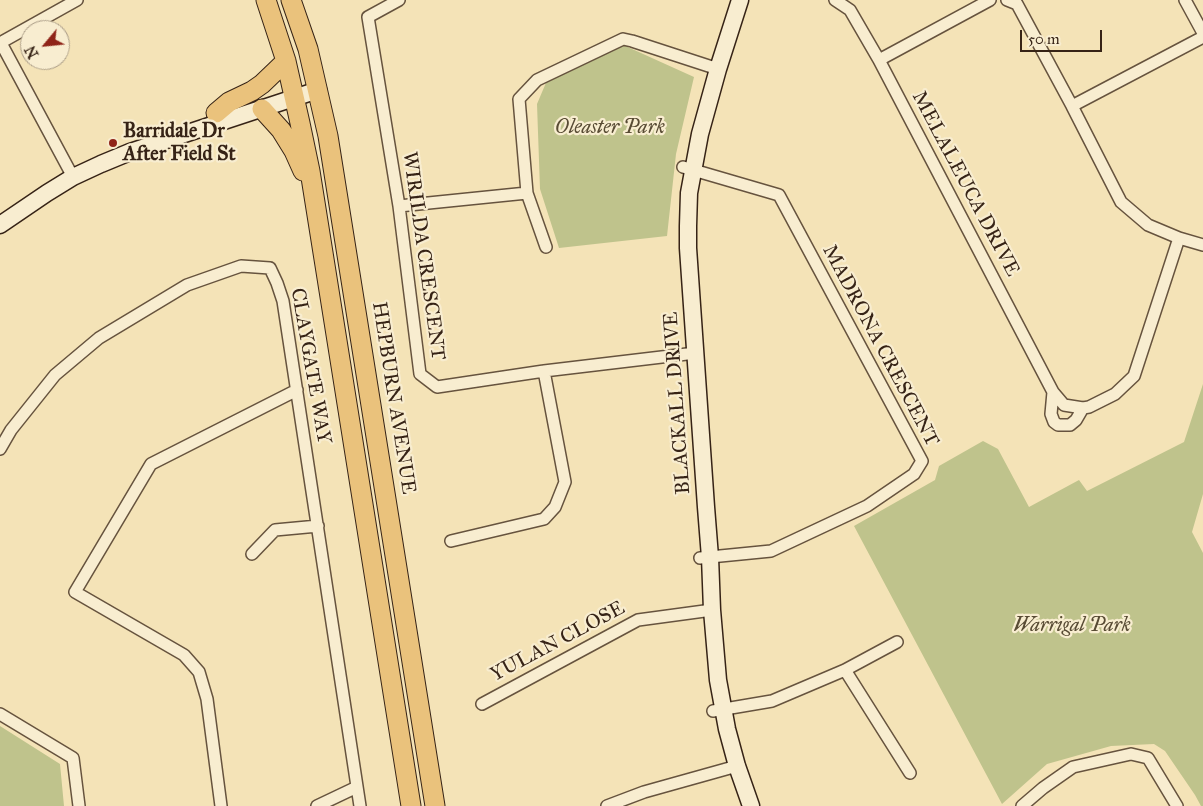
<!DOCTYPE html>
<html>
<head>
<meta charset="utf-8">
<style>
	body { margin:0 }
	#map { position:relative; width:1203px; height:806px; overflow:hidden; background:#f4e3b7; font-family:"IM FELL Great Primer",serif }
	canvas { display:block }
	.north { position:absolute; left:20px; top:20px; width:50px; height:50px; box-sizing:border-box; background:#f8edd0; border:1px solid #aa9c86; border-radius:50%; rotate:242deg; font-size:14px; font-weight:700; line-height:20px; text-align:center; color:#362316 }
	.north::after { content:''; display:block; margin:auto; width:18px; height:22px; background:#8f2418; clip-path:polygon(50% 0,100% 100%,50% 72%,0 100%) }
	.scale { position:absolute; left:1020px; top:30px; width:82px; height:22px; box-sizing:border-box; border:2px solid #362316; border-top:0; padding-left:6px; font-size:15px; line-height:18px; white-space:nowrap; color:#362316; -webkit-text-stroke:4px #f8edd0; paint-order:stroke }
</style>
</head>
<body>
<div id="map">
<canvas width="1203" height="806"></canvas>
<div class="north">N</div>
<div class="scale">50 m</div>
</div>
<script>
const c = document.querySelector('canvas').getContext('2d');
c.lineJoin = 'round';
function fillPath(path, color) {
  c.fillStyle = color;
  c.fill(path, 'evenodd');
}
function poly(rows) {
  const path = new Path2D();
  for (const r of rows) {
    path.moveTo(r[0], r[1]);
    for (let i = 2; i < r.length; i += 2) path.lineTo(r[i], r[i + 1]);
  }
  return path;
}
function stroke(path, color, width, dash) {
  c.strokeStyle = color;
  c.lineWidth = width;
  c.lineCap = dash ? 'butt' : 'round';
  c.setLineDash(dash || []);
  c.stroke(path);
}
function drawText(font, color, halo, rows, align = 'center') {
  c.font = font + ' "IM FELL Great Primer",serif';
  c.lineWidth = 4.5;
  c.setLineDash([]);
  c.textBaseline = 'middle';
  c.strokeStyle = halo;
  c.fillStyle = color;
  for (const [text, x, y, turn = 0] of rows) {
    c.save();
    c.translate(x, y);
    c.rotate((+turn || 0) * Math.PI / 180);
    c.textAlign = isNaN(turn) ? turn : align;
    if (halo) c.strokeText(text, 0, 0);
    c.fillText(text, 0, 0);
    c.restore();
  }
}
const green = poly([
	[621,44,694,77,676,154,667,236,559,248,540,189,537,104,548,78],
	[1203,384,1203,494,1192,532,1203,553,1203,806,1201,806,1195,795,1165,751,1154,744,1111,746,1047,764,1002,804,854,526,935,480,939,466,983,441,998,449,1029,507,1079,480,1087,491,1184,442],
	[0,726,60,764,64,806,0,806]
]);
const street = poly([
	[399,0,368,17,399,206,420,374,437,387,544,371,687,354,696,354],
	[835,0,850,10,879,60,1053,392,1064,405,1083,408,1089,407,1115,394,1134,376,1179,238],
	[1007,0,1017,4,1072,106,1121,202,1148,225,1179,238,1203,245],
	[1185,0,1203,33],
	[0,43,77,0],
	[1,43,73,177],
	[879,60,990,0],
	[1072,106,1203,37],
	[683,167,779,195,922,461,914,474,867,506,771,551,700,558],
	[399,206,527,193],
	[546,247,527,193,519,99,537,80,623,39,632,41,718,69],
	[1053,392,1051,414,1054,422,1058,425,1070,425,1076,420,1083,408],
	[0,449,11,430,55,375,99,338,187,285,241,266,270,268,277,283,283,301,360,806],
	[451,541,544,519,555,507,565,482,544,371],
	[252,554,275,530,318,526],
	[845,670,910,773],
	[482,704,638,620,712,610],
	[713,711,772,701,845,670,897,642],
	[0,714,73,758,79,806],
	[221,806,207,699,199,672,184,655,75,592,151,464,297,390],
	[317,806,357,787],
	[607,806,644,792,737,766],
	[1022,806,1043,788,1073,767,1131,754,1148,758,1177,806]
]);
const secondary = poly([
	[740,0,718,69,700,134,689,193,688,226,688,248,706,507,710,557,712,610,718,680,727,729,737,766,751,806],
	[0,225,47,193,73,177,101,164,130,152,318,90]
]);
const primary = poly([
	[266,0,286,61,300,123,310,171,411,806],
	[291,0,308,49,328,136,435,806],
	[262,109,281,130,294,151,303,171],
	[216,113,229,102,252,91,262,84,286,61]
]);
const markers = [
	[113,143,5,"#8f2418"]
];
const parkNames = [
	["Oleaster Park",610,128],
	["Warrigal Park",1072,626]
];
const poiNames = [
	["Barridale Dr",123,132],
	["After Field St",123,155]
];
const streetNames = [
	["MELALEUCA DRIVE",965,184,62],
	["WIRILDA CRESCENT",423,256,82],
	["MADRONA CRESCENT",880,346,62],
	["CLAYGATE WAY",310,366,80],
	["HEPBURN AVENUE",393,398,81],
	["BLACKALL DRIVE",678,403,-94],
	["YULAN CLOSE",558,642,-28]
];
fillPath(green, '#bfc38c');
stroke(street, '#66533e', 14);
stroke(secondary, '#362316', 19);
stroke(primary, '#362316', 21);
stroke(street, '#f8edd0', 11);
stroke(secondary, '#f8edd0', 16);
stroke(primary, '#eac27c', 19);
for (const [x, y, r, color] of markers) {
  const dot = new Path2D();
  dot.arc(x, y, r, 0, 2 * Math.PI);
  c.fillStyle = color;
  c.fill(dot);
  stroke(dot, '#f8edd0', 2);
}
drawText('italic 20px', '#584b34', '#f8edd0', parkNames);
drawText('bold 20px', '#362316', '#f8edd0', poiNames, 'left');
drawText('20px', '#362316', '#f8edd0', streetNames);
</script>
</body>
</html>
